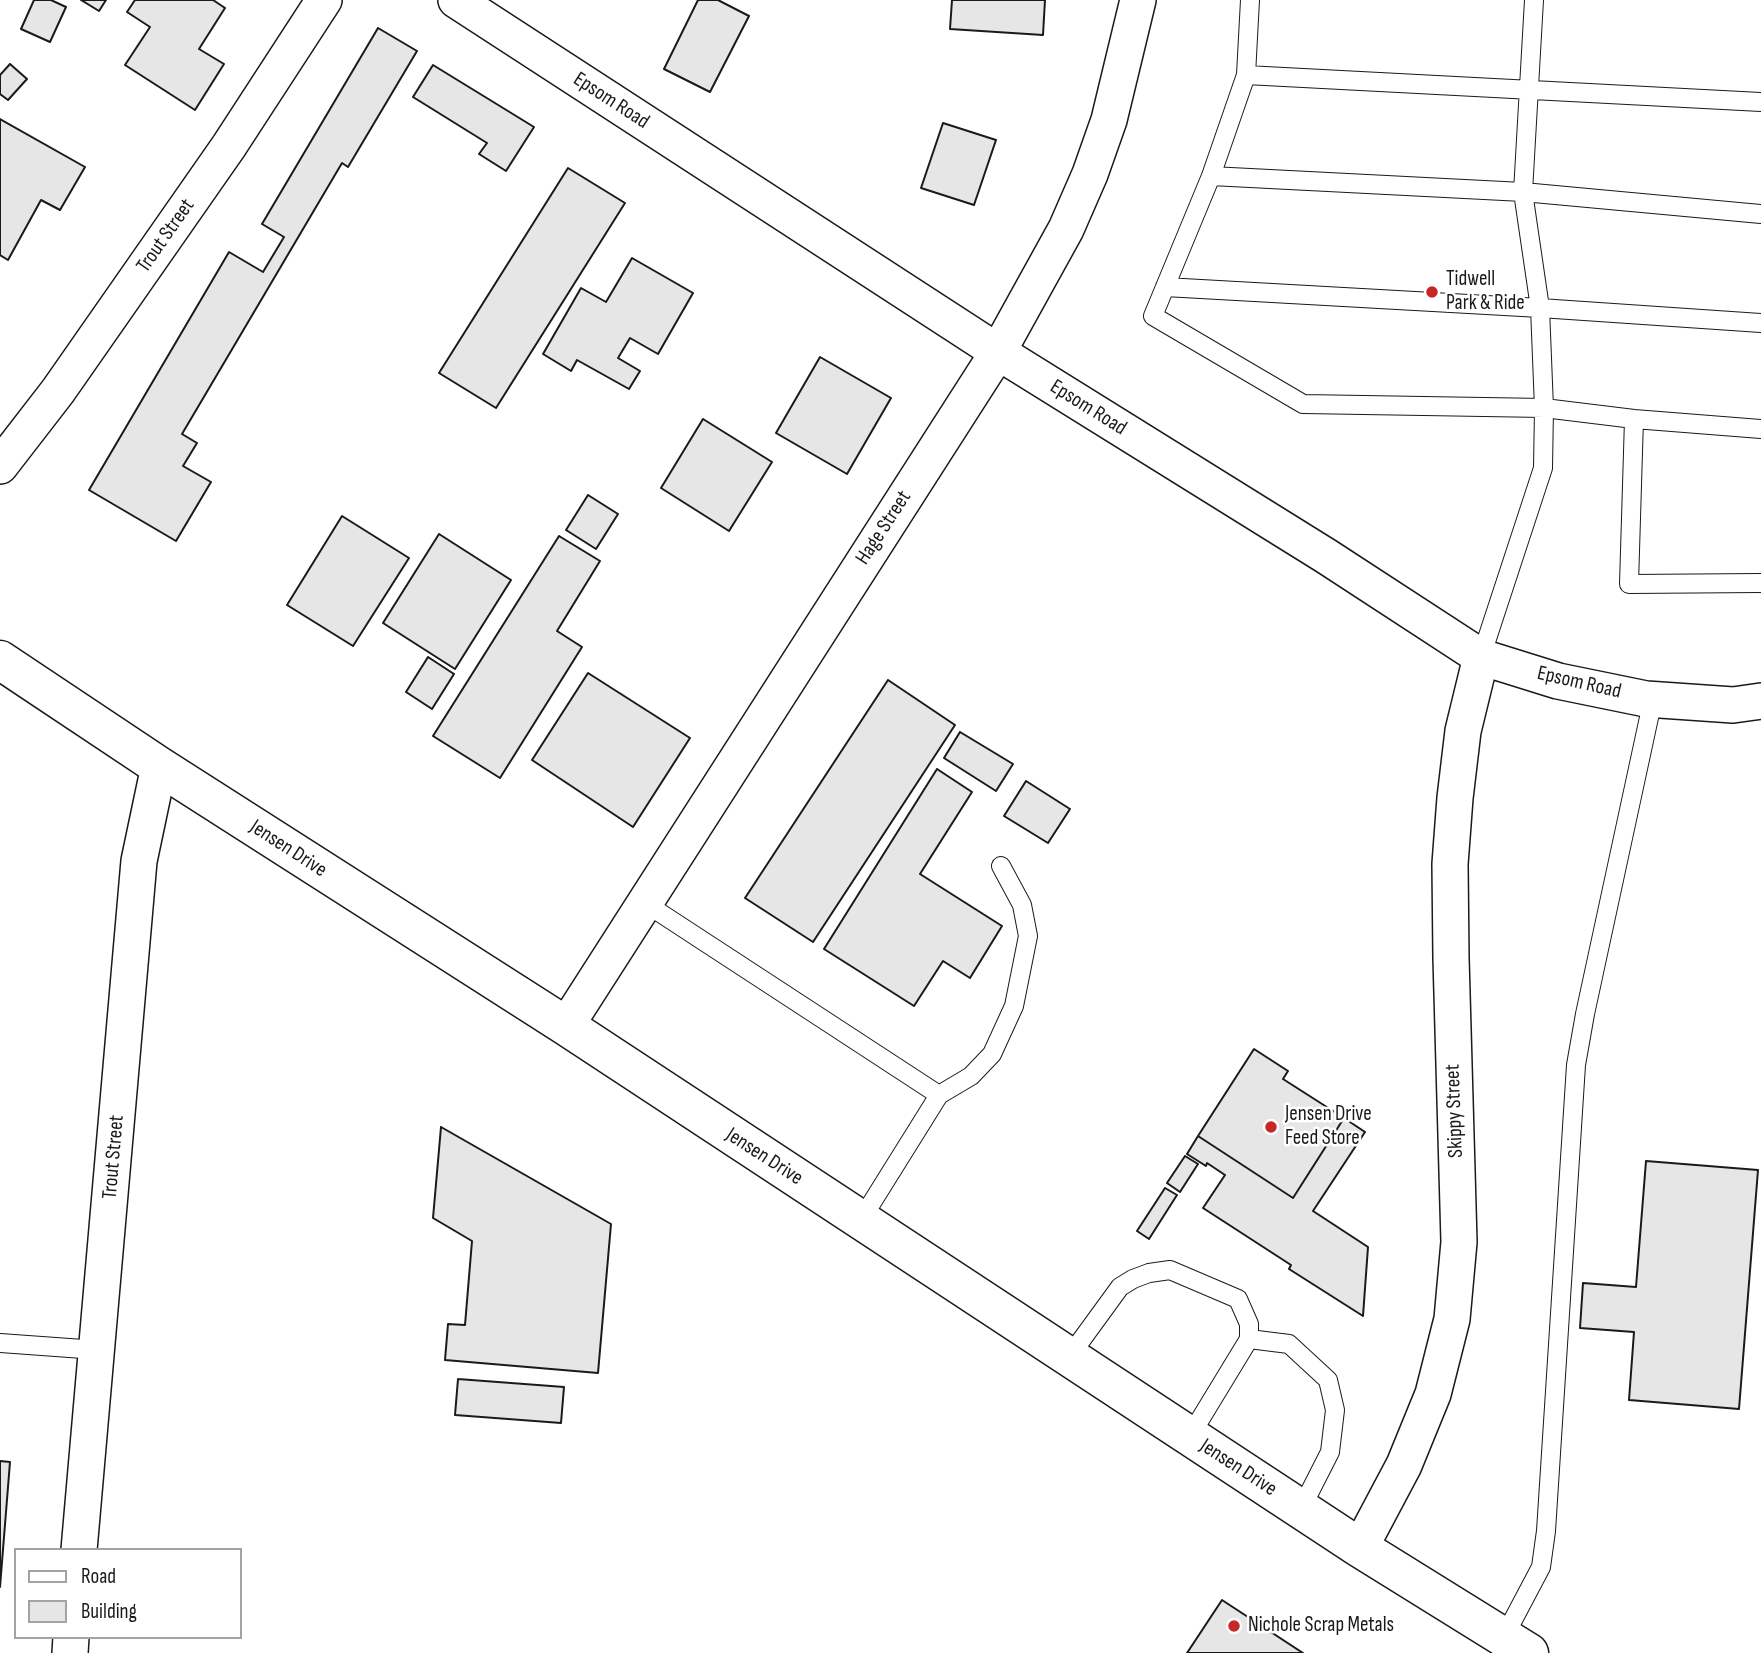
<!DOCTYPE html>
<html>
<head>
<meta charset="utf-8">
<style>
	body { margin:0 }
	#map { position:relative; width:1761px; height:1653px; overflow:hidden; background:#fff; font-family:"Sofia Sans Condensed",sans-serif }
	canvas { display:block }
	.legend { position:absolute; left:14px; top:1548px; width:228px; height:91px; box-sizing:border-box; background:#fff; border:2px solid #a3a3a3; margin:0; padding:9px 12px; list-style:none; font-size:21px; color:#1a1a1a }
	.legend li { display:flex; align-items:center; gap:14px; height:35px }
	.legend b { width:35px; border:2px solid #a3a3a3 }
</style>
</head>
<body>
<div id="map">
<canvas width="1761" height="1653"></canvas>
<ul class="legend">
<li><b style="height:9px;background:#fff"></b>Road</li>
<li><b style="height:19px;background:#e6e6e6"></b>Building</li>
</ul>
</div>
<script>
const c = document.querySelector('canvas').getContext('2d');
c.lineJoin = 'round';
function fillPath(path, color) {
  c.fillStyle = color;
  c.fill(path, 'evenodd');
}
function poly(rows) {
  const path = new Path2D();
  for (const r of rows) {
    path.moveTo(r[0], r[1]);
    for (let i = 2; i < r.length; i += 2) path.lineTo(r[i], r[i + 1]);
  }
  return path;
}
function stroke(path, color, width, dash) {
  c.strokeStyle = color;
  c.lineWidth = width;
  c.lineCap = dash ? 'butt' : 'round';
  c.setLineDash(dash || []);
  c.stroke(path);
}
function drawText(font, color, halo, rows, align = 'center') {
  c.font = font + ' "Sofia Sans Condensed",sans-serif';
  c.lineWidth = 5;
  c.setLineDash([]);
  c.textBaseline = 'middle';
  c.strokeStyle = halo;
  c.fillStyle = color;
  for (const [text, x, y, turn = 0] of rows) {
    c.save();
    c.translate(x, y);
    c.rotate((+turn || 0) * Math.PI / 180);
    c.textAlign = isNaN(turn) ? turn : align;
    if (halo) c.strokeText(text, 0, 0);
    c.fillText(text, 0, 0);
    c.restore();
  }
}
const building = poly([
	[34,0,51,0,66,7,50,42,21,29,34,0],
	[81,0,106,0,99,11,81,0],
	[135,0,213,0,225,8,199,49,224,64,195,110,125,65,150,27,127,12,135,0],
	[698,0,718,0,749,16,710,92,664,69,698,0],
	[952,0,1045,0,1043,35,950,29,952,0],
	[378,28,417,51,348,167,342,163,182,434,197,443,183,466,211,482,176,541,89,490,229,252,263,272,284,237,262,224,378,28],
	[10,64,27,79,8,100,0,94,0,75,10,64],
	[433,65,534,127,506,171,479,154,487,143,413,97,433,65],
	[0,119,85,167,60,210,41,200,8,260,0,255,0,119],
	[943,123,996,140,974,205,921,188,943,123],
	[568,168,625,203,496,408,439,373,568,168],
	[632,258,693,293,658,354,630,338,618,358,640,371,629,389,577,360,571,371,543,354,581,288,606,302,632,258],
	[820,357,891,398,847,474,776,433,820,357],
	[703,419,772,462,729,531,661,488,703,419],
	[588,495,618,514,596,549,566,530,588,495],
	[342,516,409,558,353,646,287,605,342,516],
	[439,534,511,580,455,669,383,623,439,534],
	[559,536,600,561,557,631,582,647,500,778,433,736,559,536],
	[428,657,454,674,432,709,406,692,428,657],
	[588,673,690,738,633,827,532,760,588,673],
	[888,680,955,725,813,942,745,898,888,680],
	[960,732,1013,764,996,791,944,758,960,732],
	[937,769,972,792,920,874,1002,926,970,978,943,961,914,1006,824,949,937,769],
	[1026,781,1070,809,1048,843,1004,816,1026,781],
	[1254,1049,1288,1071,1283,1079,1344,1118,1293,1198,1198,1136,1254,1049],
	[1344,1118,1365,1132,1313,1211,1368,1247,1363,1316,1289,1269,1291,1265,1203,1208,1225,1175,1207,1163,1206,1166,1187,1154,1198,1136,1293,1198,1344,1118],
	[441,1127,611,1224,598,1373,445,1360,448,1324,465,1325,472,1241,433,1218,441,1127],
	[1185,1156,1198,1164,1180,1192,1167,1183,1185,1156],
	[1646,1161,1758,1170,1739,1409,1629,1400,1634,1332,1580,1328,1583,1283,1636,1287,1646,1161],
	[1165,1188,1177,1195,1149,1239,1137,1231,1165,1188],
	[458,1379,564,1387,561,1423,455,1415,458,1379],
	[0,1461,10,1462,0,1587,0,1461],
	[1222,1600,1303,1653,1187,1653,1222,1600]
]);
const service = poly([
	[1250,0,1246,75,1211,176,1153,316,1303,404,1544,408,1634,419,1761,429],
	[1246,75,1761,102],
	[1211,176,1523,192,1761,214],
	[1165,287,1540,308,1761,323],
	[1634,419,1629,584,1761,583],
	[1481,657,1543,468,1544,408,1540,308,1523,192,1534,0],
	[645,903,939,1095,861,1220],
	[939,1095,971,1076,992,1054,1014,1006,1028,936,1022,905,1001,866],
	[1249,1339,1289,1344,1328,1380,1335,1410,1330,1452,1301,1509],
	[0,1343,97,1350],
	[1069,1357,1120,1287,1133,1279,1149,1273,1170,1270,1238,1299,1249,1324,1249,1339,1190,1436],
	[1504,1637,1541,1567,1546,1531,1576,1065,1585,1014,1653,699]
]);
const minor = poly([
	[456,0,998,352,1326,556,1481,657,1558,681,1646,699,1733,705,1761,701],
	[0,466,58,391,229,146,324,0],
	[566,1026,998,352,1066,229,1090,174,1109,120,1138,0],
	[1360,1548,1404,1465,1433,1394,1452,1319,1459,1242,1451,958,1450,864,1455,798,1463,731,1481,657],
	[79,1550,139,861,159,766],
	[70,1653,71,1637]
]);
const secondary = poly([
	[0,660,159,766,566,1026,1360,1548,1529,1653]
]);
const markers = [
	[1432,292,7,"#c62828"],
	[1271,1127,7,"#c62828"],
	[1234,1626,7,"#c62828"]
];
const streetNames = [
	["Epsom Road",611,101,33],
	["Trout Street",166,236,-55],
	["Epsom Road",1088,408,32],
	["Hage Street",884,528,-57],
	["Epsom Road",1579,683,13],
	["Jensen Drive",288,849,33],
	["Skippy Street",1455,1111,-92],
	["Trout Street",114,1157,-85],
	["Jensen Drive",764,1157,33],
	["Jensen Drive",1238,1468,33]
];
const poiNames = [
	["Tidwell",1446,280],
	["Park & Ride",1446,304],
	["Jensen Drive",1285,1115],
	["Feed Store",1285,1139],
	["Nichole Scrap Metals",1248,1626]
];
fillPath(building, '#e6e6e6');
stroke(building, '#1a1a1a', 2);
stroke(service, '#1a1a1a', 20);
stroke(minor, '#1a1a1a', 38);
stroke(secondary, '#1a1a1a', 41);
stroke(service, '#fff', 18);
stroke(minor, '#fff', 35);
stroke(secondary, '#fff', 38);
for (const [x, y, r, color] of markers) {
  const dot = new Path2D();
  dot.arc(x, y, r, 0, 2 * Math.PI);
  c.fillStyle = color;
  c.fill(dot);
  stroke(dot, '#fff', 2.5);
}
drawText('21px', '#1a1a1a', '#fff', streetNames);
drawText('21px', '#1a1a1a', '#fff', poiNames, 'left');
</script>
</body>
</html>
